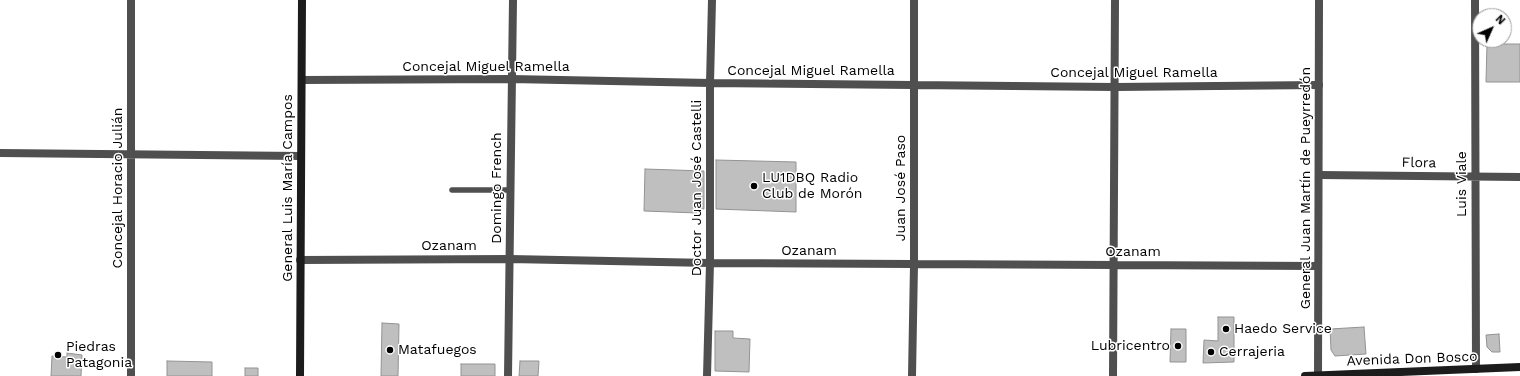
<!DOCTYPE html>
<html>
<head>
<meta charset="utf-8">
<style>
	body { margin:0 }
	#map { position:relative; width:1520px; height:376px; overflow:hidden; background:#fff; font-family:"Work Sans",sans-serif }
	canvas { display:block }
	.north { position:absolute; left:1472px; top:8px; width:40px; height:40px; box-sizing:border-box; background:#fff; border:1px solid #999; border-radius:50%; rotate:45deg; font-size:11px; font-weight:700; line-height:16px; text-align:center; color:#000 }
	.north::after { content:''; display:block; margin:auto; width:14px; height:18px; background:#000; clip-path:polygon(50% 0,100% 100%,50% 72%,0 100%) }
</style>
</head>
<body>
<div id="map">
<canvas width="1520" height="376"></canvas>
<div class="north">N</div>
</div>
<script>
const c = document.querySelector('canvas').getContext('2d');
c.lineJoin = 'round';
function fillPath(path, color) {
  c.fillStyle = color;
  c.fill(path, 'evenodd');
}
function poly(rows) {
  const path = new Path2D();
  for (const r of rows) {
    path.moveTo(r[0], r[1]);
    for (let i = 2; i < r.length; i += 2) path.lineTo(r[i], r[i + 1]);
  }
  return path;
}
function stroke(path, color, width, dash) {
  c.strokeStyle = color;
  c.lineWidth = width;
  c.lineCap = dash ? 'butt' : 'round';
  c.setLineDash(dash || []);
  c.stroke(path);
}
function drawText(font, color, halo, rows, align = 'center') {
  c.font = font + ' "Work Sans",sans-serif';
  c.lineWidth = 3;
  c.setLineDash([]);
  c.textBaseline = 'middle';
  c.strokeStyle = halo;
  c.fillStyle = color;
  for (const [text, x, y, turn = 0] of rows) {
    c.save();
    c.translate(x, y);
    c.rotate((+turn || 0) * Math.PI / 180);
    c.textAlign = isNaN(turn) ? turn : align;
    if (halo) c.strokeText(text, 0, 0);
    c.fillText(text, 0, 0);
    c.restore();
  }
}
const building = poly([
	[1487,44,1520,44,1520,82,1486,82,1487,44],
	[716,160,796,162,796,212,716,209,716,160],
	[645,169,704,171,704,209,697,208,697,213,644,211,645,169],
	[1218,317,1234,317,1234,362,1203,363,1204,340,1218,341,1218,317],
	[382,323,399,324,398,376,381,376,382,323],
	[1364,327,1366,354,1335,356,1331,350,1330,329,1364,327],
	[1171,329,1186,329,1186,362,1170,362,1171,329],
	[715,331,733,331,733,338,750,339,749,372,715,371,715,331],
	[1499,334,1500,352,1492,352,1487,347,1486,335,1499,334],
	[67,353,82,355,81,376,51,376,52,356,67,357,67,353],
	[167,361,212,362,212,376,167,376,167,361],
	[520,361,539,361,538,376,519,376,520,361],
	[461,364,495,364,495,376,461,376,461,364],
	[245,368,258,368,258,376,245,376,245,368]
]);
const service = poly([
	[452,190,510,190]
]);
const minor = poly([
	[131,0,131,376],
	[1475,0,1476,369],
	[302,80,511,79,710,83,1115,87,1319,85],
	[0,153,301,156],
	[1319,175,1520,177],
	[300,260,510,259,710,263,1318,266],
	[707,376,710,263,710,83,712,0],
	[912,376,914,265,914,0],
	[1113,376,1115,0]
]);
const tertiary = poly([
	[508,376,513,0],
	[1318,376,1319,0]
]);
const secondary = poly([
	[300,376,302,0],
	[1305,376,1520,367]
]);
const markers = [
	[754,186,4,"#000"],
	[1226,329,4,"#000"],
	[1178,346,4,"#000"],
	[390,350,4,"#000"],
	[1211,352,4,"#000"],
	[58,355,4,"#000"]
];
const streetNames = [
	["Concejal Miguel Ramella",486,67],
	["Concejal Miguel Ramella",811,71],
	["Concejal Miguel Ramella",1134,73],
	["Flora",1419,163,1],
	["Luis Viale",1462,184,-90],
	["Concejal Horacio Julián",118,188,-90],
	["General Luis María Campos",288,188,-90],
	["Domingo French",497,188,-90],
	["Doctor Juan José Castelli",697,188,-90],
	["Juan José Paso",901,188,-90],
	["General Juan Martín de Pueyrredón",1306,188,-90],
	["Ozanam",449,246],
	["Ozanam",809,251],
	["Ozanam",1133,252],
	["Avenida Don Bosco",1412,359,-2]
];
const poiNames = [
	["LU1DBQ Radio",762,178],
	["Club de Morón",762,194],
	["Haedo Service",1234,329],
	["Lubricentro",1170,346,"right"],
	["Piedras",66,347],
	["Patagonia",66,363],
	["Matafuegos",398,350],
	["Cerrajeria",1219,352]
];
fillPath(building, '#bfbfbf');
stroke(building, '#939393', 1);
stroke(service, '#4f4f4f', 5.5);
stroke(minor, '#4f4f4f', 8);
stroke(tertiary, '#4f4f4f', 8);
stroke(secondary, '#1c1c1c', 8);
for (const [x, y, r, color] of markers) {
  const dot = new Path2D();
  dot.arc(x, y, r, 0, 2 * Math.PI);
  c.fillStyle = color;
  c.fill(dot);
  stroke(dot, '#fff', 1.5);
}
drawText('14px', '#000', '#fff', streetNames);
drawText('14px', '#000', '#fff', poiNames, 'left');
</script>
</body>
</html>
